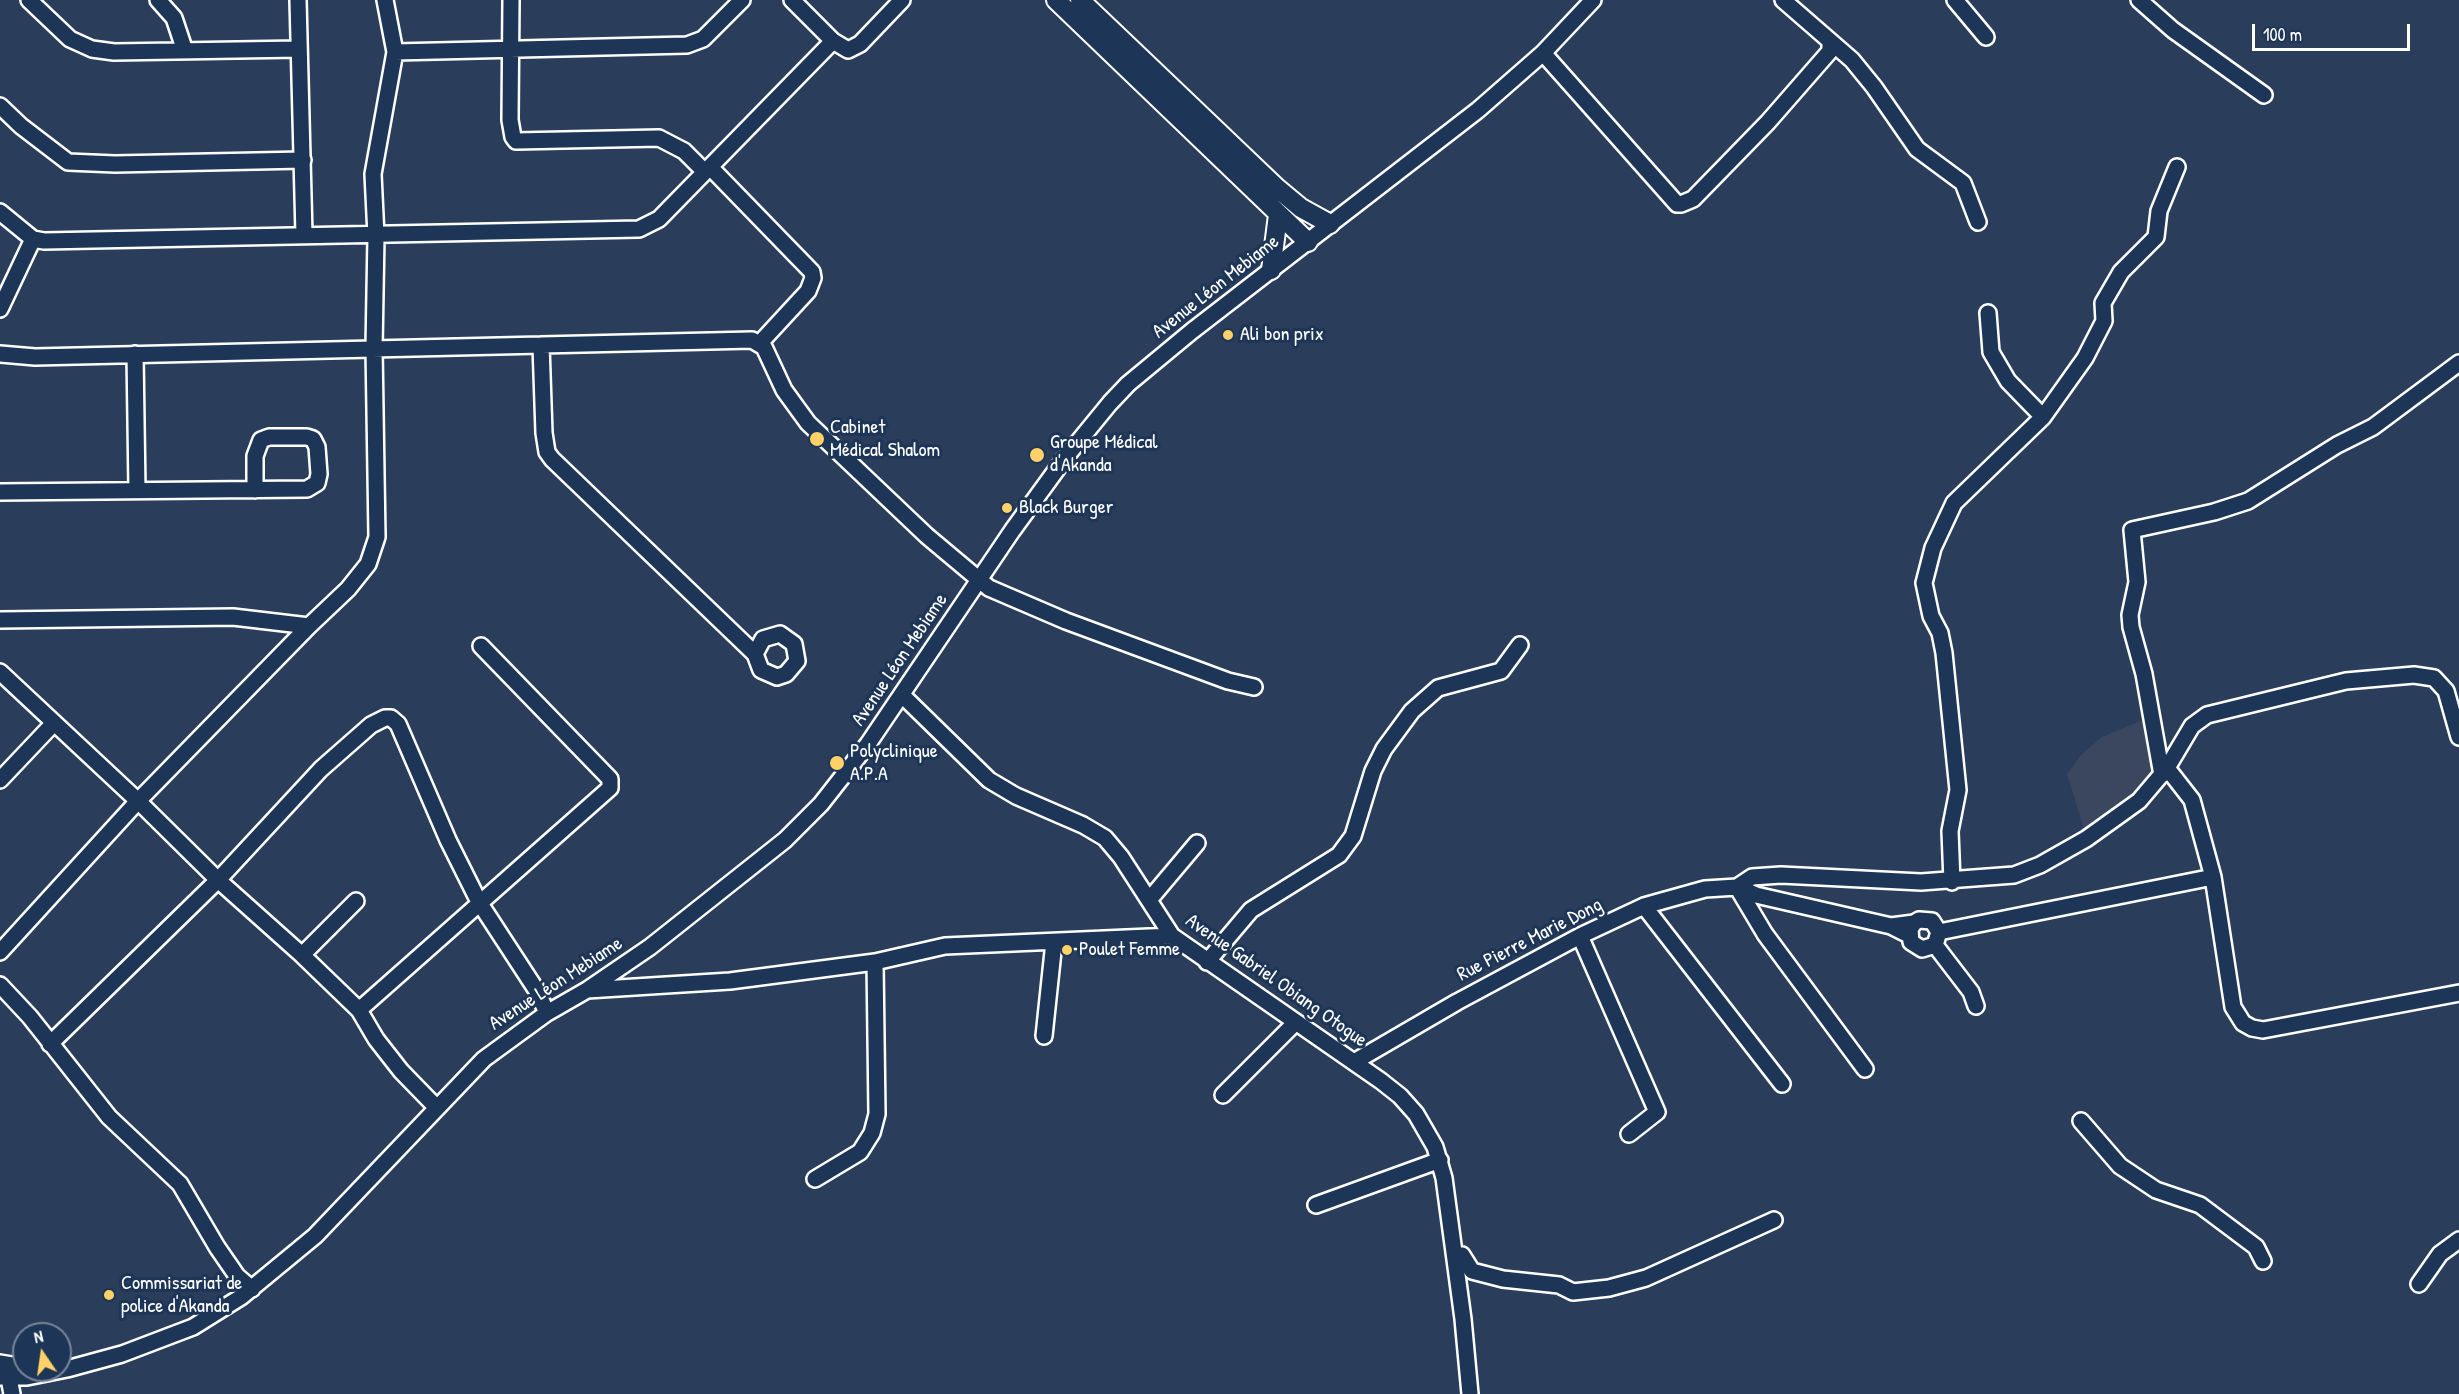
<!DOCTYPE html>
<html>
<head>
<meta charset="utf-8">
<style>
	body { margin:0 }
	#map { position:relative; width:2459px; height:1394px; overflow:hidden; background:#2a3d5b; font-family:"Patrick Hand",sans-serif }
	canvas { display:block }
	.north { position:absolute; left:12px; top:1322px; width:60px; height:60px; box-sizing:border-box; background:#1d3557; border:2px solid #77869a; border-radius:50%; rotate:347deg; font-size:16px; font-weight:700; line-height:24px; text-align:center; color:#fff }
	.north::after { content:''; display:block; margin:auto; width:21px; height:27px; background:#ffd166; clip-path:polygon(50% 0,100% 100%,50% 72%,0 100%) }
	.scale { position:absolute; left:2252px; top:24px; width:158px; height:27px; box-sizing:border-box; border:3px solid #fff; border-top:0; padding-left:8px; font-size:18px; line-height:21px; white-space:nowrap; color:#fff; -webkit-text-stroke:4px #1d3557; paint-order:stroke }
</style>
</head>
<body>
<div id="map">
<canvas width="2459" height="1394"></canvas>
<div class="north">N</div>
<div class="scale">100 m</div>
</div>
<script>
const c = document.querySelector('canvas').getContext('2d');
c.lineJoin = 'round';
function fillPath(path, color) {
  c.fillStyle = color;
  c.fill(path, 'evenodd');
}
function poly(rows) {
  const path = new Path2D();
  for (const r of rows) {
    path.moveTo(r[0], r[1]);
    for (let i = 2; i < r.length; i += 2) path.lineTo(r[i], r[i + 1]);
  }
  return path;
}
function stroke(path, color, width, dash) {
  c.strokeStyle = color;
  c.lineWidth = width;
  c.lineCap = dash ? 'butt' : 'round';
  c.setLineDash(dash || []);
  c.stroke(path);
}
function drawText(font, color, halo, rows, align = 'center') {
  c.font = font + ' "Patrick Hand",sans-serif';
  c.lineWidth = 6;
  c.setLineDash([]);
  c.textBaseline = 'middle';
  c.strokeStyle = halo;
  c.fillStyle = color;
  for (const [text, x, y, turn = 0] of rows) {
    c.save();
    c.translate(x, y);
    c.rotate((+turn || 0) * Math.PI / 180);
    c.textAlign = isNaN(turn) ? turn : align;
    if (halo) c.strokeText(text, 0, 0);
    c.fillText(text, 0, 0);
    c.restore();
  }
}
const built = poly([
	[2145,719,2156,775,2086,835,2067,774,2081,755,2102,737]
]);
const minor = poly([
	[29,0,70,39,92,49,114,52,299,49],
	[158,0,174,18,185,51],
	[298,0,304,235],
	[511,0,510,120,513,137,516,141,659,138,684,151,705,172],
	[792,0,833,41,848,50,860,44,902,0],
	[1783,0,1852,60,1874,87,1917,149,1963,183,1978,222],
	[1955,0,1986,37],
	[2139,0,2173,30,2264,95],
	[395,52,687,45,703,39,742,0],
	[1543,53,1677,204,1681,204,1693,199,1768,122,1830,51,1830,43],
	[0,106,21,126,68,162,115,164,303,160],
	[710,167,812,272,813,278,808,291,760,343],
	[0,212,33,239,44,241,639,229,659,219,833,41],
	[0,309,33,239],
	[1988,313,1991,352,2008,381,2043,417],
	[541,345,544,433,547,452,552,459,755,654,761,670,777,677,786,674,797,661,794,644,780,634,763,639,755,654],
	[0,354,35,357,752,340,764,347,784,390,808,423,927,536,989,588,1066,621,1228,681,1254,687],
	[135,354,137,490],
	[0,492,307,489,317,483,319,474,317,447,313,439,307,437,269,437,261,440,255,456,255,490],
	[0,620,233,617,309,626,348,589,368,564,377,537,374,348,376,236,373,174,395,52,385,0],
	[0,672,138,801,218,880,302,955,356,901],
	[903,696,989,780,1016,796,1083,825,1105,838,1121,857,1172,936,1381,1081,1400,1096,1416,1114,1435,1147,1444,1178,1463,1319,1470,1394],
	[2167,768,2192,800,2213,877,2233,1007,2243,1023,2252,1028,2263,1030,2459,993],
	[2162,775,2144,674,2131,627,2130,615,2137,582,2132,530,2214,512,2248,501,2337,445,2373,427,2459,363],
	[0,780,53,724],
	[1952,882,1950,831,1958,790,1944,653,1940,633,1931,616,1924,583,1933,548,1954,503,2043,417,2085,358,2104,321,2103,303,2121,272,2156,237,2159,211,2177,167],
	[1737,887,1752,877,1781,875,1921,882,2014,875,2040,865,2086,839,2139,801,2167,768,2192,726,2207,715,2346,681,2414,675,2434,678,2446,691,2459,737],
	[1737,887,1765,934,1865,1069],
	[1737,887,1756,895,1891,926,1909,935],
	[1149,900,1197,843],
	[1644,906,1782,1084],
	[1891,926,1914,923,1919,920,1932,921,1939,932,1935,945,1922,949,1911,942,1910,929,1914,923],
	[1939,932,2213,877],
	[1580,936,1657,1112,1629,1134],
	[1935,945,1971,992,1976,1006],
	[0,952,138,801,309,626],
	[302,955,359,1010,376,1039,401,1071,437,1108],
	[1207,962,1251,910,1339,855,1353,836,1373,771,1384,749,1412,711,1438,688,1501,671,1520,645],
	[0,985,30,1017,109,1117,180,1184,217,1247,237,1276,252,1289],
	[587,990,730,981,875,962,945,946,1172,936],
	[359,1010,610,788,610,779,481,646],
	[1044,1036,1054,942],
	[50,1044,218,880,321,769,371,725,385,718,391,718,398,724,448,840,479,902,537,991,547,1013],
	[1354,1062,1457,1002,1580,936,1644,906,1705,889,1737,887],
	[1223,1095,1296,1022],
	[2081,1121,2120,1166,2156,1190,2200,1205,2256,1247,2263,1261],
	[815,1179,860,1152,872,1133,877,1114,875,962],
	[1316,1205,1440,1160],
	[1455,1256,1462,1255,1472,1271,1503,1279,1559,1285,1573,1292,1609,1288,1646,1278,1774,1220],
	[2419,1284,2440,1254,2459,1240],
	[0,1363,24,1367],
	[0,1377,27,1377,67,1369,122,1354,193,1327,241,1297,315,1236,484,1059,547,1013,587,990,650,947,785,840,821,804,868,744,1012,531,1065,458,1110,403,1128,384,1192,331,1478,110,1543,53,1593,0],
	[9,1378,12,1394]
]);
const major = poly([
	[1056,0,1308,242],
	[1080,0,1277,188,1301,208,1330,224],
	[1271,270,1278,215]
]);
const markers = [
	[1228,335,6,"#ffd166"],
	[817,439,8,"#ffd166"],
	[1037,455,8,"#ffd166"],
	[1007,508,6,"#ffd166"],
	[837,763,8,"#ffd166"],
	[1067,950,6,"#ffd166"],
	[109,1295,6,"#ffd166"]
];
const streetNames = [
	["Avenue Léon Mebiame",1216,287,-38],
	["Avenue Léon Mebiame",900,660,-56],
	["Rue Pierre Marie Dong",1530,940,-27],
	["Avenue Gabriel Obiang Otogue",1276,981,35],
	["Avenue Léon Mebiame",556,984,-33]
];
const poiNames = [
	["Ali bon prix",1240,335],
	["Cabinet",830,428],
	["Médical Shalom",830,451],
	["Groupe Médical",1050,443],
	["d'Akanda",1050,466],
	["Black Burger",1019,508],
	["Polyclinique",850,752],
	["A.P.A",850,775],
	["Poulet Femme",1079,950],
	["Commissariat de",121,1284],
	["police d'Akanda",121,1307]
];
fillPath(built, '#3a475f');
stroke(minor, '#fff', 20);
stroke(major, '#fff', 22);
stroke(minor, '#1d3557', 15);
stroke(major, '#1d3557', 18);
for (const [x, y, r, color] of markers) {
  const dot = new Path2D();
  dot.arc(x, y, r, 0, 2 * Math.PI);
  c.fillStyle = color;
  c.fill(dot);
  stroke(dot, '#1d3557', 2);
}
drawText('20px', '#fff', '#1d3557', streetNames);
drawText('20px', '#fff', '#1d3557', poiNames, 'left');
</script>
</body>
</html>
